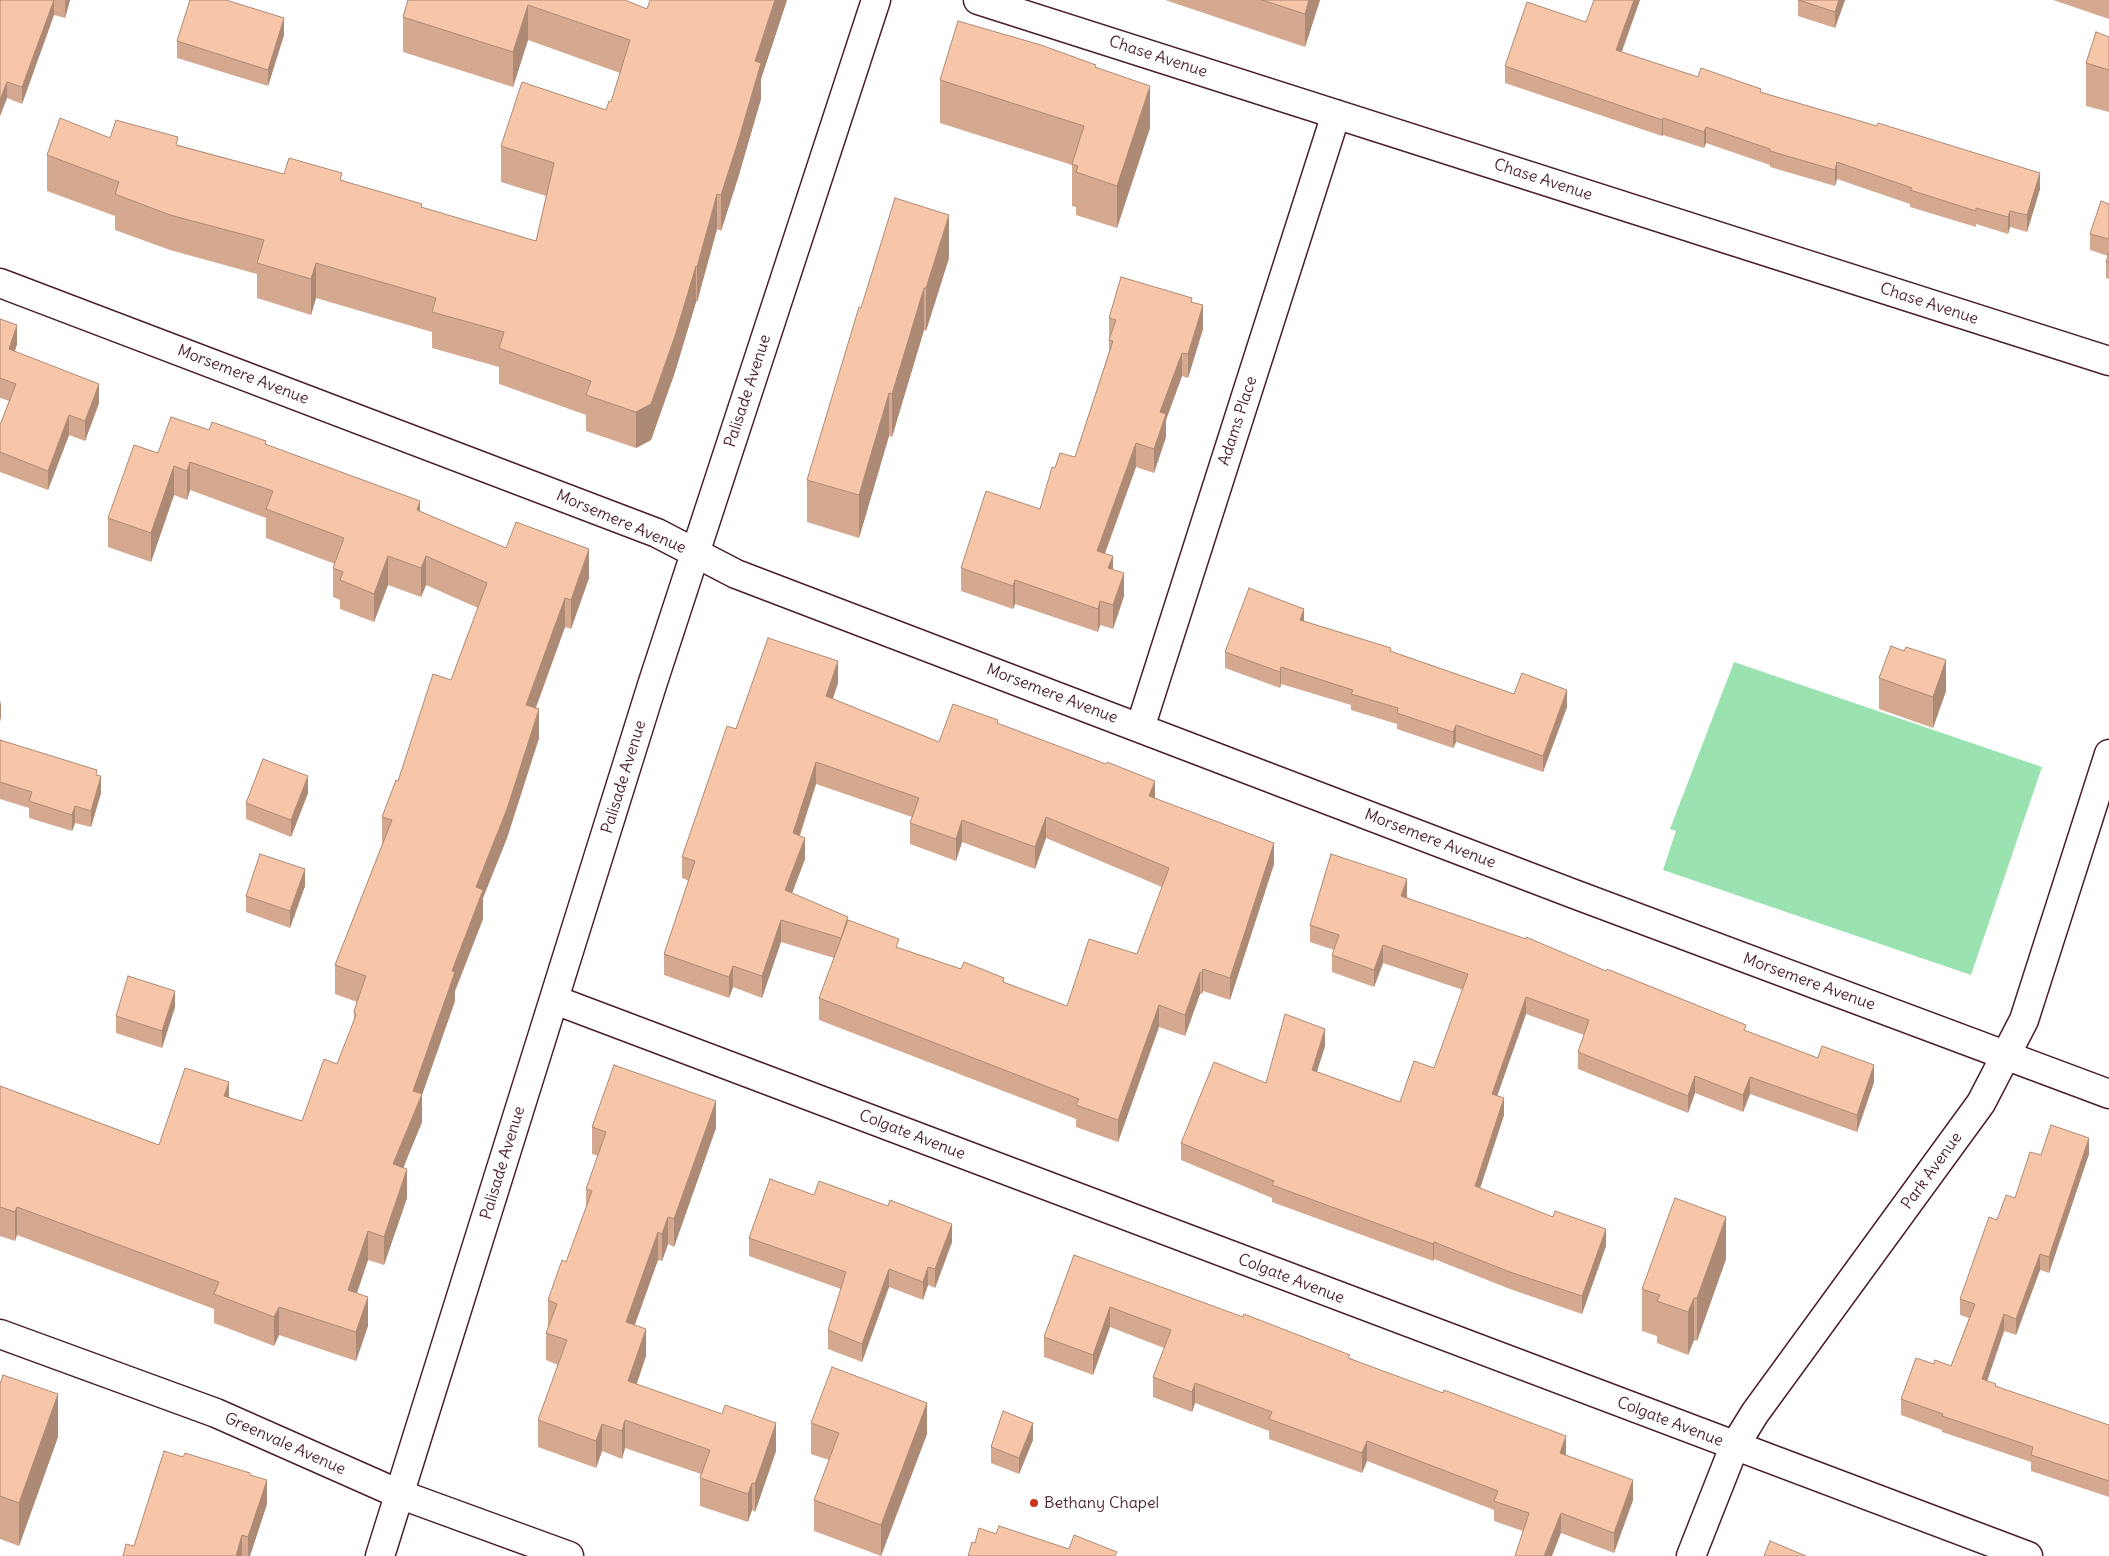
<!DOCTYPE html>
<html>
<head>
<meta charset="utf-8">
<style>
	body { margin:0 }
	canvas { display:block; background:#fff }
</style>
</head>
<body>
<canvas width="2109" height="1556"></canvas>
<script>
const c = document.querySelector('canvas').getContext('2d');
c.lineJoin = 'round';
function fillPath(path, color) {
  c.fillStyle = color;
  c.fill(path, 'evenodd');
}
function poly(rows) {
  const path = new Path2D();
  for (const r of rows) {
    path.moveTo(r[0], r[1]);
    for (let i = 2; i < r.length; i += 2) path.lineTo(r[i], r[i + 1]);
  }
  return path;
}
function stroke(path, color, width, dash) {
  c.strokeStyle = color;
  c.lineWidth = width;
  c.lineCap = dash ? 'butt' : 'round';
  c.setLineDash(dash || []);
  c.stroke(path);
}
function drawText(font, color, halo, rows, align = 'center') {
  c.font = font + ' Delius,sans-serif';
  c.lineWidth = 4.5;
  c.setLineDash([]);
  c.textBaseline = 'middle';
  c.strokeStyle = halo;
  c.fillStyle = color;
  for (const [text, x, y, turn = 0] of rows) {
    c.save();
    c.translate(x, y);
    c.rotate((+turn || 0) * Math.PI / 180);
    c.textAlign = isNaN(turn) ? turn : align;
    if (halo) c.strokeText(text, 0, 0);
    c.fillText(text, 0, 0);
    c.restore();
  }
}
const green = poly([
	[1734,662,2042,767,1971,975,1663,870,1676,831,1670,829]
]);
const minor = poly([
	[978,0,2109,361],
	[0,283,657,533,736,574,1574,894,2109,1094],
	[1140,728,1336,114],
	[555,1000,2028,1556],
	[0,1334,216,1413,399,1494,569,1556],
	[380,1556,652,685,876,0],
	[1691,1556,1734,1447,1755,1413,1981,1103,2024,1020,2109,754]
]);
const wall = poly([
	[0,0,70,0,65,18,54,15,22,104,7,98,0,116],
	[408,0,647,9,787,0,761,79,761,99,738,178,721,231,717,229,697,302,696,302,675,372,651,440,636,448,586,431,586,415,499,384,499,367,432,348,432,332,316,298,311,315,257,298,257,274,170,250,115,230,115,216,47,191,47,155,110,138,178,145,284,174,342,180,422,208,536,241,546,196,501,182,501,146,606,110,611,102,620,73,528,40,513,87,403,52,403,17],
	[1165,0,1320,0,1305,47],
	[1594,0,1640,0,1622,52,1698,77,1761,92,2040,189,2027,232,2010,227,2008,234,1976,224,1976,227,1910,207,1910,204,1837,179,1835,186,1770,167,1770,165,1706,143,1704,148,1663,135,1662,136,1505,83,1505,66,1586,22],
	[1798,0,1845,0,1835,28,1798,16],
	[2053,0,2109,0,2109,19],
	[284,35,268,86,177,58,177,41],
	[2109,37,2109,112,2086,106,2086,63],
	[1096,68,1150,128,1117,228,1076,215,1076,207,1072,206,1072,165,940,123,940,80],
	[2109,204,2109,279,2106,278,2106,262,2108,256,2090,250,2090,234],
	[949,258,926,331,924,330,892,437,889,436,859,538,807,522,807,480,861,308],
	[1192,302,1203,329,1188,378,1182,376,1166,420,1166,437,1154,473,1136,467,1105,554,1113,569,1124,596,1113,629,1100,625,1098,632,1015,604,1013,609,961,591,961,568,1040,509,1055,468,1075,457,1109,352,1109,318],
	[0,319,17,344,15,351,99,403,85,441,69,435,48,490,0,472,0,425,9,401,0,398],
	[209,430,266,444,420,512,506,548,589,578,571,629,565,627,536,708,539,738,507,838,483,898,483,919,455,991,455,1001,422,1095,422,1122,403,1168,407,1198,384,1265,368,1260,357,1293,368,1326,356,1361,279,1335,274,1346,214,1323,214,1309,17,1235,15,1241,0,1236,0,1086,159,1145,229,1098,302,1121,337,1064,354,1021,354,1011,357,1002,335,994,335,965,382,845,382,817,398,781,451,680,478,608,426,585,421,597,388,585,374,622,340,609,340,600,333,597,333,568,335,564,266,538,266,518,190,490,187,500,174,495,151,562,108,547,108,518,158,453],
	[1304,621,1514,694,1567,707,1543,772,1456,742,1453,748,1397,729,1397,724,1351,710,1351,705,1281,684,1280,688,1225,668,1225,652],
	[1879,678,1946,691,1933,728,1879,709],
	[838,683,833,699,939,742,998,723,1155,798,1274,864,1230,1000,1203,991,1202,994,1200,994,1185,1036,1159,1027,1118,1142,1076,1127,1076,1119,819,1020,819,998,834,958,781,942,762,998,733,987,729,998,664,975,664,954,689,881,682,878,682,857,736,729],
	[816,784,912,817,910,823,910,844,956,861,962,842,1035,869,1046,838,1162,887,1137,954,1067,1006,1004,982,961,969,899,948,848,920,792,893,805,859,800,836],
	[0,740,97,775,101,793,91,827,75,823,72,831,29,818,29,808,0,799],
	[308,793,291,837,246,819,246,803],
	[305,886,290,928,246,912,246,896],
	[1407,896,1406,897,1874,1082,1857,1132,1750,1094,1743,1112,1695,1093,1688,1113,1578,1069,1578,1052,1584,1035,1526,1014,1497,1095,1504,1115,1480,1188,1606,1246,1582,1314,1510,1289,1434,1259,1433,1261,1272,1202,1272,1198,1181,1160,1181,1143,1266,1083,1325,1046,1317,1072,1400,1102,1434,1068,1463,990,1383,963,1374,987,1332,972,1332,955,1334,950,1310,942,1310,925],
	[175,1007,162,1048,116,1033,116,1016],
	[592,1127,716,1128,674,1247,668,1244,662,1261,658,1260,634,1325,646,1356,637,1384,776,1451,755,1512,752,1510,748,1522,700,1506,700,1478,701,1474,625,1448,622,1459,602,1451,596,1468,538,1447,538,1420,558,1365,546,1360,546,1333,548,1328,548,1300,566,1262,586,1209,586,1189,598,1156,592,1154],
	[2089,1154,2049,1273,2040,1270,2016,1335,2004,1331,1987,1381,1996,1387,2109,1425,2109,1497,2031,1471,2031,1462,1942,1432,1942,1430,1901,1415,1901,1399,1934,1364,1951,1366,1969,1318,1960,1315,1960,1299,1997,1220,2015,1198,2041,1155],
	[814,1195,952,1242,935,1288,928,1285,923,1300,889,1287,862,1362,828,1349,828,1330,841,1289,749,1256,749,1238],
	[1074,1255,1350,1358,1566,1456,1633,1500,1614,1553,1561,1533,1523,1531,1494,1521,1494,1510,1367,1461,1362,1473,1269,1439,1269,1431,1195,1403,1192,1412,1153,1397,1153,1377,1164,1348,1110,1327,1093,1375,1044,1357,1044,1337],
	[1726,1259,1697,1341,1694,1340,1688,1355,1657,1343,1657,1336,1642,1331,1642,1289],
	[0,1384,58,1437,19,1546,0,1539],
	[811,1423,927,1434,881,1556,814,1531,814,1500,829,1460,811,1454],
	[1033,1440,1019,1474,991,1463,991,1447],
	[183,1457,250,1475,267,1504,250,1556,123,1556,134,1546]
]);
const shadedWall = poly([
	[54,0,54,15,22,104,22,87],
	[66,0,70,0,65,18,65,2],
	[775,0,787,0,761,79,761,99,738,178,721,231,721,195,755,61],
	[1309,0,1320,0,1305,47,1305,14],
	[1634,0,1640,0,1616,66,1616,50],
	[1839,0,1845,0,1835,28,1835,12],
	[528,5,528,40,513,87,513,52],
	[284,18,284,35,268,86,268,70],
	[7,82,7,98,0,116,0,100],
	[1150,86,1150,128,1117,228,1117,186],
	[1663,118,1663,135,1662,136,1662,120],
	[1706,127,1706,143,1704,148,1704,132],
	[1837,162,1837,179,1835,186,1835,170],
	[2040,173,2040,189,2027,232,2027,215],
	[717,194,717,229,697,302,697,267],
	[2010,211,2010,227,2008,234,2008,217],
	[949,215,949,258,926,331,926,288],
	[316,263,316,298,311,315,311,279],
	[696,266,696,302,675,372,651,440,636,448,636,412],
	[924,288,924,330,892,437,892,394],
	[1203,305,1203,329,1188,378,1188,354],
	[17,325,17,344,9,368,9,349],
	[1182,353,1182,376,1166,420,1166,437,1154,473,1154,449,1160,412],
	[99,384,99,403,85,441,85,421],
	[889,393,889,436,859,538,859,495],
	[69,415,69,435,48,490,48,471],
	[1136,443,1136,467,1097,574,1097,551],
	[190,462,190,490,187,500,187,471],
	[174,466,174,495,151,562,151,533],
	[420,501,420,530,417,510],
	[589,549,589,578,571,629,571,600],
	[388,556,388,585,374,622,374,594],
	[426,556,426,585,421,597,421,568],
	[1113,556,1113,580,1108,568],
	[1124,573,1124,596,1113,629,1113,605],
	[1015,580,1015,604,1013,609,1013,586],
	[565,598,565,627,526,734,526,705],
	[1100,601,1100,625,1098,632,1098,609],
	[1304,609,1304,626,1300,620],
	[1946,660,1946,691,1933,728,1933,697],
	[838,661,838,683,826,718,826,696],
	[1281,667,1281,684,1280,688,1280,672],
	[1567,690,1567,707,1543,772,1543,756],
	[1,700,1,717,0,722,0,705],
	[539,709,539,738,507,838,483,898,483,919,455,991,455,1001,422,1095,422,1122,393,1193,393,1164,413,1091,476,887],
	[1456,725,1456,742,1453,748,1453,732],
	[816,762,816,784,793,855,793,833],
	[101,776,101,793,91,827,91,811],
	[308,776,308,793,291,837,291,820],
	[1155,781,1155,803,1149,796],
	[75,806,75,823,72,831,72,815],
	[1046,817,1046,838,1035,869,1035,847],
	[962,820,962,842,956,861,956,839],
	[805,838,805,859,785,912,785,890],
	[1274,843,1274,864,1230,1000,1230,978],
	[305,869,305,886,290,928,290,911],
	[1407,879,1407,896,1401,913,1401,896],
	[781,920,781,942,762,998,762,976],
	[1383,945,1383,963,1374,987,1374,970],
	[733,966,733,987,729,998,729,977],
	[1203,969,1203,991,1202,994,1202,973],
	[1200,972,1200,994,1185,1036,1185,1015],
	[175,991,175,1007,162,1048,162,1031],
	[1526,997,1526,1014,1492,1111,1492,1094],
	[1159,1005,1159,1027,1118,1142,1118,1120],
	[1325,1029,1325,1046,1312,1087,1312,1070],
	[1874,1065,1874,1082,1857,1132,1857,1115],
	[1695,1076,1695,1093,1688,1113,1688,1096],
	[1750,1077,1750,1094,1743,1112,1743,1095],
	[229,1082,229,1111,224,1096],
	[1504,1098,1504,1115,1475,1204,1475,1186],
	[716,1101,716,1128,674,1247,674,1219],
	[2089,1138,2089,1154,2049,1273,2049,1257],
	[407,1169,407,1198,384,1265,384,1237],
	[17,1207,17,1235,15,1241,15,1212],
	[668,1217,668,1244,662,1261,662,1234],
	[1726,1217,1726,1259,1697,1341,1697,1298],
	[952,1224,952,1242,935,1288,935,1269],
	[1606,1229,1606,1246,1582,1314,1582,1296],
	[368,1231,368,1260,348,1319,348,1290],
	[658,1232,658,1260,626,1350,626,1322],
	[1434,1242,1434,1259,1433,1261,1433,1244],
	[2040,1254,2040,1270,2016,1335,2016,1319],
	[928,1267,928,1285,923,1300,923,1282],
	[889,1269,889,1287,862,1362,862,1344],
	[368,1297,368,1326,356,1361,356,1332],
	[1694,1298,1694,1340,1688,1355,1688,1312],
	[279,1307,279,1335,274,1346,274,1317],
	[1110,1307,1110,1327,1093,1375,1093,1355],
	[2004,1314,2004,1331,1982,1396,1982,1379],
	[646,1329,646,1356,628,1408,628,1381],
	[1195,1383,1195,1403,1192,1412,1192,1392],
	[58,1394,58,1437,19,1546,19,1503],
	[927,1403,927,1434,881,1556,881,1525],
	[625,1420,625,1448,622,1459,622,1431],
	[776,1423,776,1451,755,1512,755,1484],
	[1033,1423,1033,1440,1019,1474,1019,1458],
	[602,1424,602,1451,596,1468,596,1441],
	[1566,1436,1566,1456,1560,1453],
	[1367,1441,1367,1461,1362,1473,1362,1453],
	[267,1480,267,1504,250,1556,248,1556,248,1537],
	[1633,1480,1633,1500,1614,1553,1614,1533],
	[752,1483,752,1510,748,1522,748,1494],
	[1561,1513,1561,1533,1552,1556,1544,1556],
	[242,1535,242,1556,236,1556]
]);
const building = poly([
	[0,0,54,0,22,87,7,82,0,100,0,0],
	[190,0,226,0,284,18,268,70,177,41,190,0],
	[408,0,625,0,647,9,650,0,775,0,755,61,761,63,738,142,721,195,717,194,697,267,696,266,675,336,651,404,636,412,586,395,591,381,499,348,504,332,432,312,436,298,316,263,311,279,257,263,264,240,170,215,115,194,119,182,47,155,60,118,110,138,116,120,178,137,176,145,284,174,289,158,342,173,340,180,422,204,421,207,536,241,554,163,501,146,522,82,606,110,609,101,611,102,630,40,528,5,513,52,403,17,408,0],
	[1262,0,1309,0,1305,14,1262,0],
	[1594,0,1634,0,1616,50,1698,77,1701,68,1761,89,1760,92,1877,126,1878,123,2040,173,2027,215,2010,211,2008,217,1976,208,1976,211,1910,190,1912,188,1837,162,1835,170,1770,151,1770,149,1706,127,1704,132,1663,118,1662,120,1505,66,1527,2,1586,22,1594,0],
	[1799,0,1839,0,1835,12,1799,0],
	[958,21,1041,45,1096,65,1095,67,1150,86,1117,186,1076,172,1078,166,1072,164,1084,126,940,80,958,21],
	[2096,32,2109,37,2109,70,2086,63,2096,32],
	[895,198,949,215,926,288,924,288,892,394,889,393,859,495,807,480,859,307,861,308,895,198],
	[2101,201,2109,204,2109,239,2090,234,2101,201],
	[2109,253,2109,262,2106,262,2109,253],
	[1121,277,1192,298,1191,302,1203,305,1188,354,1182,353,1160,412,1166,414,1154,449,1136,443,1097,551,1113,556,1108,568,1124,573,1113,605,1100,601,1098,609,1015,580,1013,586,961,568,986,491,1040,509,1052,467,1055,468,1060,453,1075,457,1113,341,1109,340,1116,320,1109,318,1121,277],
	[0,319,17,325,9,349,99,384,85,421,69,415,48,471,0,452,0,425,16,384,0,378,0,319],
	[171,417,209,430,212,422,266,441,265,444,420,501,417,510,506,548,516,522,589,549,571,600,565,598,526,705,539,709,507,809,476,887,483,890,452,971,455,972,413,1091,422,1094,393,1164,407,1169,384,1237,368,1231,348,1290,368,1297,356,1332,279,1307,274,1317,214,1294,219,1282,17,1207,15,1212,0,1207,0,1086,159,1145,185,1068,229,1082,224,1096,302,1121,324,1059,337,1064,356,1015,354,1011,366,976,335,965,392,820,382,817,396,780,398,781,433,674,451,680,487,583,426,556,421,568,388,556,374,594,340,580,343,572,333,568,344,538,266,509,273,491,190,462,187,471,174,466,151,533,108,518,134,445,158,453,171,417],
	[1249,588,1304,609,1300,620,1391,648,1390,651,1514,694,1522,673,1567,690,1543,756,1456,725,1453,732,1397,713,1398,708,1351,694,1353,690,1281,667,1280,672,1225,652,1249,588],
	[768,638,838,661,826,696,939,742,953,704,998,720,997,723,1106,764,1107,762,1155,781,1149,796,1274,843,1230,978,1203,969,1202,973,1200,972,1185,1015,1159,1005,1118,1120,1076,1105,1079,1099,819,998,848,920,899,939,896,947,961,969,964,962,1004,978,1003,982,1067,1006,1089,939,1137,954,1169,868,1046,817,1035,847,962,820,956,839,910,823,919,798,816,762,793,833,805,838,785,890,848,917,841,938,781,920,762,976,733,966,729,977,664,954,695,861,682,857,727,726,736,729,768,638],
	[1891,646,1904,651,1906,647,1946,660,1933,697,1879,678,1891,646],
	[0,740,97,770,96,775,101,776,91,811,75,806,72,815,29,801,32,792,0,782,0,740],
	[263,759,308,776,291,820,246,803,263,759],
	[260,854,305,869,290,911,246,896,260,854],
	[1331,854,1407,879,1401,896,1526,939,1526,937,1606,971,1607,969,1746,1025,1744,1030,1818,1058,1822,1046,1874,1065,1857,1115,1750,1077,1743,1095,1695,1076,1688,1096,1578,1052,1589,1020,1526,997,1492,1094,1504,1098,1475,1186,1553,1217,1555,1211,1606,1229,1582,1296,1510,1272,1434,1242,1433,1244,1272,1185,1274,1181,1181,1143,1214,1062,1266,1083,1285,1014,1325,1029,1312,1070,1400,1102,1414,1061,1434,1068,1468,974,1383,945,1374,970,1332,955,1339,935,1310,925,1331,854],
	[128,976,175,991,162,1031,116,1016,128,976],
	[614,1065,716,1101,674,1219,668,1217,662,1234,658,1232,626,1322,646,1329,628,1381,722,1414,725,1405,776,1423,755,1484,752,1483,748,1494,700,1478,710,1450,625,1420,622,1431,602,1424,596,1441,538,1420,567,1340,546,1333,557,1304,548,1300,562,1260,566,1262,592,1191,586,1189,606,1132,592,1127,614,1065],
	[2051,1125,2089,1138,2049,1257,2040,1254,2016,1319,2004,1314,1982,1379,1996,1384,1995,1386,2109,1425,2109,1481,2031,1455,2033,1447,1942,1416,1943,1414,1901,1399,1916,1358,1934,1364,1935,1360,1951,1366,1975,1304,1960,1299,1989,1217,1997,1220,2006,1195,2015,1198,2030,1152,2041,1155,2051,1125],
	[770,1179,814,1195,819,1181,888,1206,890,1200,952,1224,935,1269,928,1267,923,1282,889,1269,862,1344,828,1330,846,1272,749,1238,770,1179],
	[1675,1198,1726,1217,1697,1298,1694,1298,1688,1312,1657,1301,1660,1295,1642,1289,1675,1198],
	[1074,1255,1243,1317,1244,1314,1350,1355,1348,1358,1443,1393,1444,1390,1566,1436,1560,1453,1633,1480,1614,1533,1561,1513,1544,1556,1515,1556,1529,1513,1494,1501,1498,1491,1367,1441,1362,1453,1269,1419,1272,1412,1195,1383,1192,1392,1153,1377,1171,1330,1110,1307,1093,1355,1044,1337,1074,1255],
	[832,1367,927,1403,881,1525,814,1500,839,1433,811,1423,832,1367],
	[3,1375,58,1394,19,1503,0,1496,0,1384,3,1375],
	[1003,1411,1033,1423,1019,1458,991,1447,1003,1411],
	[164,1451,183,1457,185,1453,250,1473,250,1475,267,1480,248,1537,242,1535,236,1556,123,1556,126,1544,134,1546,164,1451],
	[999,1526,1069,1549,1074,1535,1117,1552,1115,1556,968,1556,972,1542,975,1543,979,1528,996,1534,999,1526],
	[1770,1541,1806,1556,1764,1556,1770,1541]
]);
const markers = [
	[1034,1503,5,"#c8321e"]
];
const streetNames = [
	["Chase Avenue",1158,57,18],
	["Chase Avenue",1543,180,18],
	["Chase Avenue",1929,304,18],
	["Morsemere Avenue",243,375,21],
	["Palisade Avenue",748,391,-72],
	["Adams Place",1238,421,-72],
	["Morsemere Avenue",621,522,23],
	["Morsemere Avenue",1052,694,21],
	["Palisade Avenue",624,777,-73],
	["Morsemere Avenue",1430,839,21],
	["Morsemere Avenue",1809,982,20],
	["Colgate Avenue",912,1135,21],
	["Palisade Avenue",503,1163,-73],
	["Park Avenue",1932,1171,-54],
	["Colgate Avenue",1291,1279,21],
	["Colgate Avenue",1670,1422,21],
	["Greenvale Avenue",285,1444,24]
];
const poiNames = [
	["Bethany Chapel",1044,1503]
];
fillPath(green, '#9ae3b1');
stroke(minor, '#4a1f2b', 31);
stroke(minor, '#fff', 28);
fillPath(wall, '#d4a990');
fillPath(shadedWall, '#ad8a75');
fillPath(building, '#f7c5a7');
stroke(building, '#ad8a75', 1);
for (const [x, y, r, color] of markers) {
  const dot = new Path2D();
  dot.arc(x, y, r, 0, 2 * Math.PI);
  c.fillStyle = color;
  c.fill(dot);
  stroke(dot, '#fff', 2);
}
drawText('16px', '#4a1f2b', '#fff', streetNames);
drawText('16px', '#4a1f2b', '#fff', poiNames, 'left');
</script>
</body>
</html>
